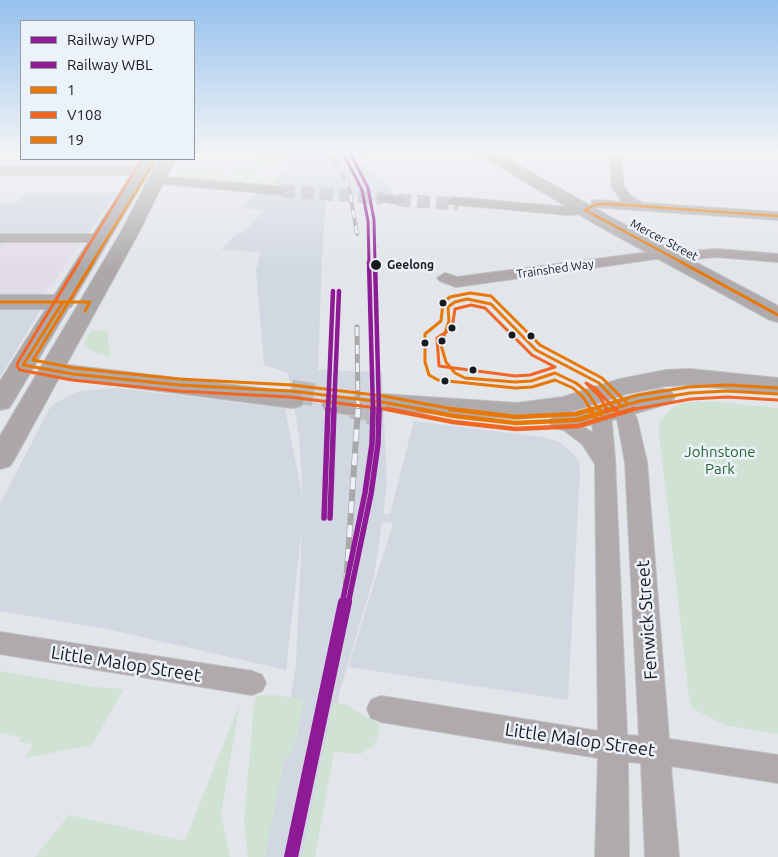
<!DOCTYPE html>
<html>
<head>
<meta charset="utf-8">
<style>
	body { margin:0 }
	#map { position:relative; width:778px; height:857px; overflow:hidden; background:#e2e5e9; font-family:Ubuntu,sans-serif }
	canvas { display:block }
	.legend { position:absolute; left:20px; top:20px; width:175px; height:140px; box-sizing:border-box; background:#ecf2f9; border:1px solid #979ca1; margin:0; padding:6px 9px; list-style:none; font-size:15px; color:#181a1d }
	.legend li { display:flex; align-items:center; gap:10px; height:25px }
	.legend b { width:25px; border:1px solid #979ca1 }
</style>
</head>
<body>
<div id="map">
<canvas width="778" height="857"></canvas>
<ul class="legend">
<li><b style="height:6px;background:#8f1a95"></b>Railway WPD</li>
<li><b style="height:6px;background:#8f1a95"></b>Railway WBL</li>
<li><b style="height:6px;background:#e87803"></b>1</li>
<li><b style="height:6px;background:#f26522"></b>V108</li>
<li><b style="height:6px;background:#e87803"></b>19</li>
</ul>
</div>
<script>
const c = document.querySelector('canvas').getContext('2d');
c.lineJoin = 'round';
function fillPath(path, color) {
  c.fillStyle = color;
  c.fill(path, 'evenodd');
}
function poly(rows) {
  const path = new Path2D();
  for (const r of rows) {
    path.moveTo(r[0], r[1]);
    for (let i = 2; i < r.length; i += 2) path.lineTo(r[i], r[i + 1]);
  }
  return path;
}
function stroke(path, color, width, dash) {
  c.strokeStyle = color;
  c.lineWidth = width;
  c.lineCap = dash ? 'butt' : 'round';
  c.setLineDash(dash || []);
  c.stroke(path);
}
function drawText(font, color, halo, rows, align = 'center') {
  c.font = font + ' Ubuntu,sans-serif';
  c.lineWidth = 5;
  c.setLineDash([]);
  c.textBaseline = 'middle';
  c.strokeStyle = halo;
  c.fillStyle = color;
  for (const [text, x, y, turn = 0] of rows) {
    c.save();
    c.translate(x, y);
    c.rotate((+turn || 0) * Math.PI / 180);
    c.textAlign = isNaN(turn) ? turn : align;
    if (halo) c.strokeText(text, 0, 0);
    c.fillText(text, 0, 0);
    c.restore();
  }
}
const commercial = poly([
	[6,242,82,242,46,293,0,293,0,249]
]);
const built = poly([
	[280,151,361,151,355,152,366,165,385,180,400,203,373,200,372,206,368,206,366,198,326,198,322,259,318,370,382,372,387,485,383,514,390,514,414,421,543,437,559,442,569,450,578,460,580,470,568,700,348,667,393,523,382,522,374,576,340,690,308,857,264,857,296,665,302,526,286,670,107,629,0,611,0,504,49,409,57,402,80,391,116,388,285,408,303,500,299,435,288,373,264,365,256,271,260,252,221,250,237,233,244,233,264,210,241,208,252,196,262,192,279,193,284,187,271,186,289,162],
	[25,193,117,193,82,242,6,242,0,249,0,203,16,203],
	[0,293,46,293,43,306,0,377]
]);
const green = poly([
	[249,151,280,151,289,162,264,162,260,167,255,166,257,162,263,159,262,154],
	[181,163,183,164,182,167,201,169,204,166,223,167,225,170,207,170,201,177,241,180,247,172,232,171,234,168,258,169,247,182,274,183,281,174,284,175,278,185,284,187,174,178],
	[92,330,107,331,110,356,96,353,85,346,84,342],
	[692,402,720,402,778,408,778,734,724,725,692,708,689,697,659,432,660,421,671,409,680,404],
	[0,671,95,687,124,689,92,745,25,758,33,744,18,742,21,737,0,733],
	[273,695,303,699,301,718,296,740,291,753,284,761,265,857,248,857,244,821,254,704,256,696],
	[240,703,221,814,230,857,35,857,69,815,185,841],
	[333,703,345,704,380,725,377,739,373,746,360,754,334,752,315,857,302,857]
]);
const streetTunnel = poly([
	[282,191,383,198],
	[398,200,458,204]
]);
const secondaryTunnelFar1 = poly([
	[291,391,316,395],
	[351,407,378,410]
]);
const secondaryTunnel = poly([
	[368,409,383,411]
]);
const street = poly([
	[609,151,621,151,624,187,632,197,643,203,778,212,778,220,592,207,591,204,592,201,597,200,622,202,612,187,609,151],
	[165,159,177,159,166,177,282,187,288,191,282,195,154,183,152,180,165,159],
	[0,167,143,167,149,171,143,175,0,175,0,167],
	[383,194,403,197,404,200,398,204,379,201,377,198,379,195,383,194],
	[453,197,567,207,585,206,592,210,585,214,567,215,448,204,447,201,453,197],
	[0,234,102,234,109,238,102,242,0,242,0,234],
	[717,249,778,254,778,262,717,257,693,259,686,255,693,251,717,249],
	[665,250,670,251,672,254,670,257,456,287,440,281,437,278,445,273,457,277,665,250],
	[622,401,629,403,637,419,647,462,669,739,778,755,778,783,671,766,679,857,645,857,641,763,628,762,629,857,595,857,598,758,381,722,371,718,367,709,371,700,381,696,598,731,595,464,582,444,553,422,556,418,570,418,593,433,591,414,594,410,601,408,608,410,611,414,615,459,627,735,639,736,625,462,617,419,612,407,615,403,622,401],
	[0,632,252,671,262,675,266,683,262,691,252,695,0,654,0,632]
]);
const secondary = poly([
	[474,151,493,151,609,216,778,306,778,322,770,320,595,224,474,151],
	[0,295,63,295,71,297,74,302,71,307,63,309,0,309,0,295],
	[52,363,292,392,301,394,305,400,301,406,292,408,43,376,39,371,43,366,52,363],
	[690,369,778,378,778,394,690,385,666,386,626,394,567,413,517,419,382,410,373,408,369,402,373,396,382,394,517,403,563,397,620,379,666,370,690,369],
	[662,389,671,391,675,397,671,403,602,423,563,430,553,428,549,422,553,416,587,410,622,398,662,389],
	[335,397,360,401,364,407,360,413,351,415,326,411,322,405,326,399,335,397]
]);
const highway = poly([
	[141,159,153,159,155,162,13,402,9,408,0,410,0,381,141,159],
	[159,159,175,159,139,232,14,460,10,466,0,469,0,436,121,232,159,159]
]);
const railFar2 = poly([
	[330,151,349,187,357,234]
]);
const railFar1 = poly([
	[357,327,358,410]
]);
const rail = poly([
	[346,585,358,409]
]);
const bus1Far2 = poly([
	[587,209,597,204,611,204,778,216],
	[585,210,683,263]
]);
const bus1Far1 = poly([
	[681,262,778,315],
	[0,302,90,302,85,311],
	[63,302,23,365,73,374,179,385,291,391,382,402,425,410],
	[599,410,587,392,576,383,555,373,531,381,515,382,465,378,455,373,446,362,441,345,449,321,448,307,455,302,467,299,491,304,536,350,599,383,622,407],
	[609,410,640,401,690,393,727,391,778,394]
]);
const bus1 = poly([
	[418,409,454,416,516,423,577,420,613,409],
	[599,409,601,414]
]);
const bus2Far2 = poly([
	[78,263,142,159]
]);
const bus2Far1 = poly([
	[79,262,18,362,17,366,20,370,72,380,178,391,290,397,393,410],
	[471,305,485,308,532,355,555,367,530,375,515,376,439,366,437,338,452,328,455,309,471,305],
	[607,410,600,397,586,383,595,388,616,410],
	[630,410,691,399,727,397,778,400]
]);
const bus2 = poly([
	[387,409,453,422,516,429,578,426,634,409],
	[606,409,607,411],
	[615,409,617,411]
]);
const bus3Far2 = poly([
	[92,263,154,162]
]);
const bus3Far1 = poly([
	[93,262,33,360,74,368,179,379,292,385,383,396,458,410],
	[588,410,638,395,689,387,727,385,778,388],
	[591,410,583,397,573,388,555,380,532,387,515,388,438,380,429,375,425,362,425,334,441,321,443,303,450,297,470,293,491,296,540,345,602,378,627,403]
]);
const bus3 = poly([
	[450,409,516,417,576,414,592,409],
	[590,409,595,417]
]);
const rail1Far3 = poly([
	[342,151,362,190,368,221,369,263]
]);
const rail1Far2 = poly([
	[369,262,373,410],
	[328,410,333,291]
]);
const rail1Far1 = poly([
	[324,518,328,409],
	[342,604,365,493,372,444,373,409]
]);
const rail1 = poly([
	[288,857,342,602]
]);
const rail2Far3 = poly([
	[349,151,368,188,374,220,375,263]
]);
const rail2Far2 = poly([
	[375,262,379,410],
	[334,410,339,291]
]);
const rail2Far1 = poly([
	[330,518,334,409],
	[348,604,371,494,378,444,379,409]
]);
const rail2 = poly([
	[294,857,348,602]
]);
const markers = [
	[376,265,6,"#181a1d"],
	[443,303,4.5,"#181a1d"],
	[452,328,4.5,"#181a1d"],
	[512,335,4.5,"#181a1d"],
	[531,336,4.5,"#181a1d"],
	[442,341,4.5,"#181a1d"],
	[425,343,4.5,"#181a1d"],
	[473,370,4.5,"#181a1d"],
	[445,381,4.5,"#181a1d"]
];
const farStreetnames = [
	["Mercer Street",664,240,28],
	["Trainshed Way",555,269,-8]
];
const farStopnames = [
	["Geelong",387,265]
];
const parkNames = [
	["Johnstone",720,452],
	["Park",720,469]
];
const nearStreetnames = [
	["Fenwick Street",647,620,-94],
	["Little Malop Street",126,664,9],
	["Little Malop Street",580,740,8]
];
fillPath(commercial, '#e2dce8');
fillPath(built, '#d1d8e2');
fillPath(green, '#d0e2d4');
stroke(streetTunnel, '#babcc0', 13, [13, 6]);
stroke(secondaryTunnelFar1, '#babcc0', 23, [23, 12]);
stroke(secondaryTunnel, '#babcc0', 31, [31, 15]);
stroke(street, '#bec0c3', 2);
stroke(secondary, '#bec0c3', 2);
stroke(highway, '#bec0c3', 2);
fillPath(street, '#b1aaac');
fillPath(secondary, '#afaaac');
fillPath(highway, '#aca8aa');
stroke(railFar2, '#aaa9aa', 4);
stroke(railFar1, '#aaa9aa', 5);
stroke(rail, '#aaa9aa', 6);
stroke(railFar2, '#ecf2f9', 2.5, [8]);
stroke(railFar1, '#ecf2f9', 3, [9]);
stroke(rail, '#ecf2f9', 4.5, [12]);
stroke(bus1Far2, '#e87803', 2.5);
stroke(bus1Far1, '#e87803', 3);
stroke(bus1, '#e87803', 4.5);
stroke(bus2Far2, '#f26522', 2.5);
stroke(bus2Far1, '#f26522', 3);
stroke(bus2, '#f26522', 4.5);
stroke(bus3Far2, '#e87803', 2.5);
stroke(bus3Far1, '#e87803', 3);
stroke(bus3, '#e87803', 4.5);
stroke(rail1Far3, '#8f1a95', 3);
stroke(rail1Far2, '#8f1a95', 4.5);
stroke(rail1Far1, '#8f1a95', 5.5);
stroke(rail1, '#8f1a95', 8);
stroke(rail2Far3, '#8f1a95', 3);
stroke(rail2Far2, '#8f1a95', 4.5);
stroke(rail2Far1, '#8f1a95', 5.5);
stroke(rail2, '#8f1a95', 8);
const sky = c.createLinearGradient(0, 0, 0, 271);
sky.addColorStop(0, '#95c1ee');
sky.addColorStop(0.56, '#f2f3f5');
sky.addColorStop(1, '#f2f3f500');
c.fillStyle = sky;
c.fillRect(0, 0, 778, 271);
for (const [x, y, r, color] of markers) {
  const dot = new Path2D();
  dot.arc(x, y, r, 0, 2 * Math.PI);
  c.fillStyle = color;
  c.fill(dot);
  stroke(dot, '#ecf2f9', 2);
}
drawText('12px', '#181a1d', '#ecf2f9', farStreetnames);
drawText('bold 12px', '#181a1d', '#ecf2f9', farStopnames, 'left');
drawText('15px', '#266730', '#ecf2f9', parkNames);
drawText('18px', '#181a1d', '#ecf2f9', nearStreetnames);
</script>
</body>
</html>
